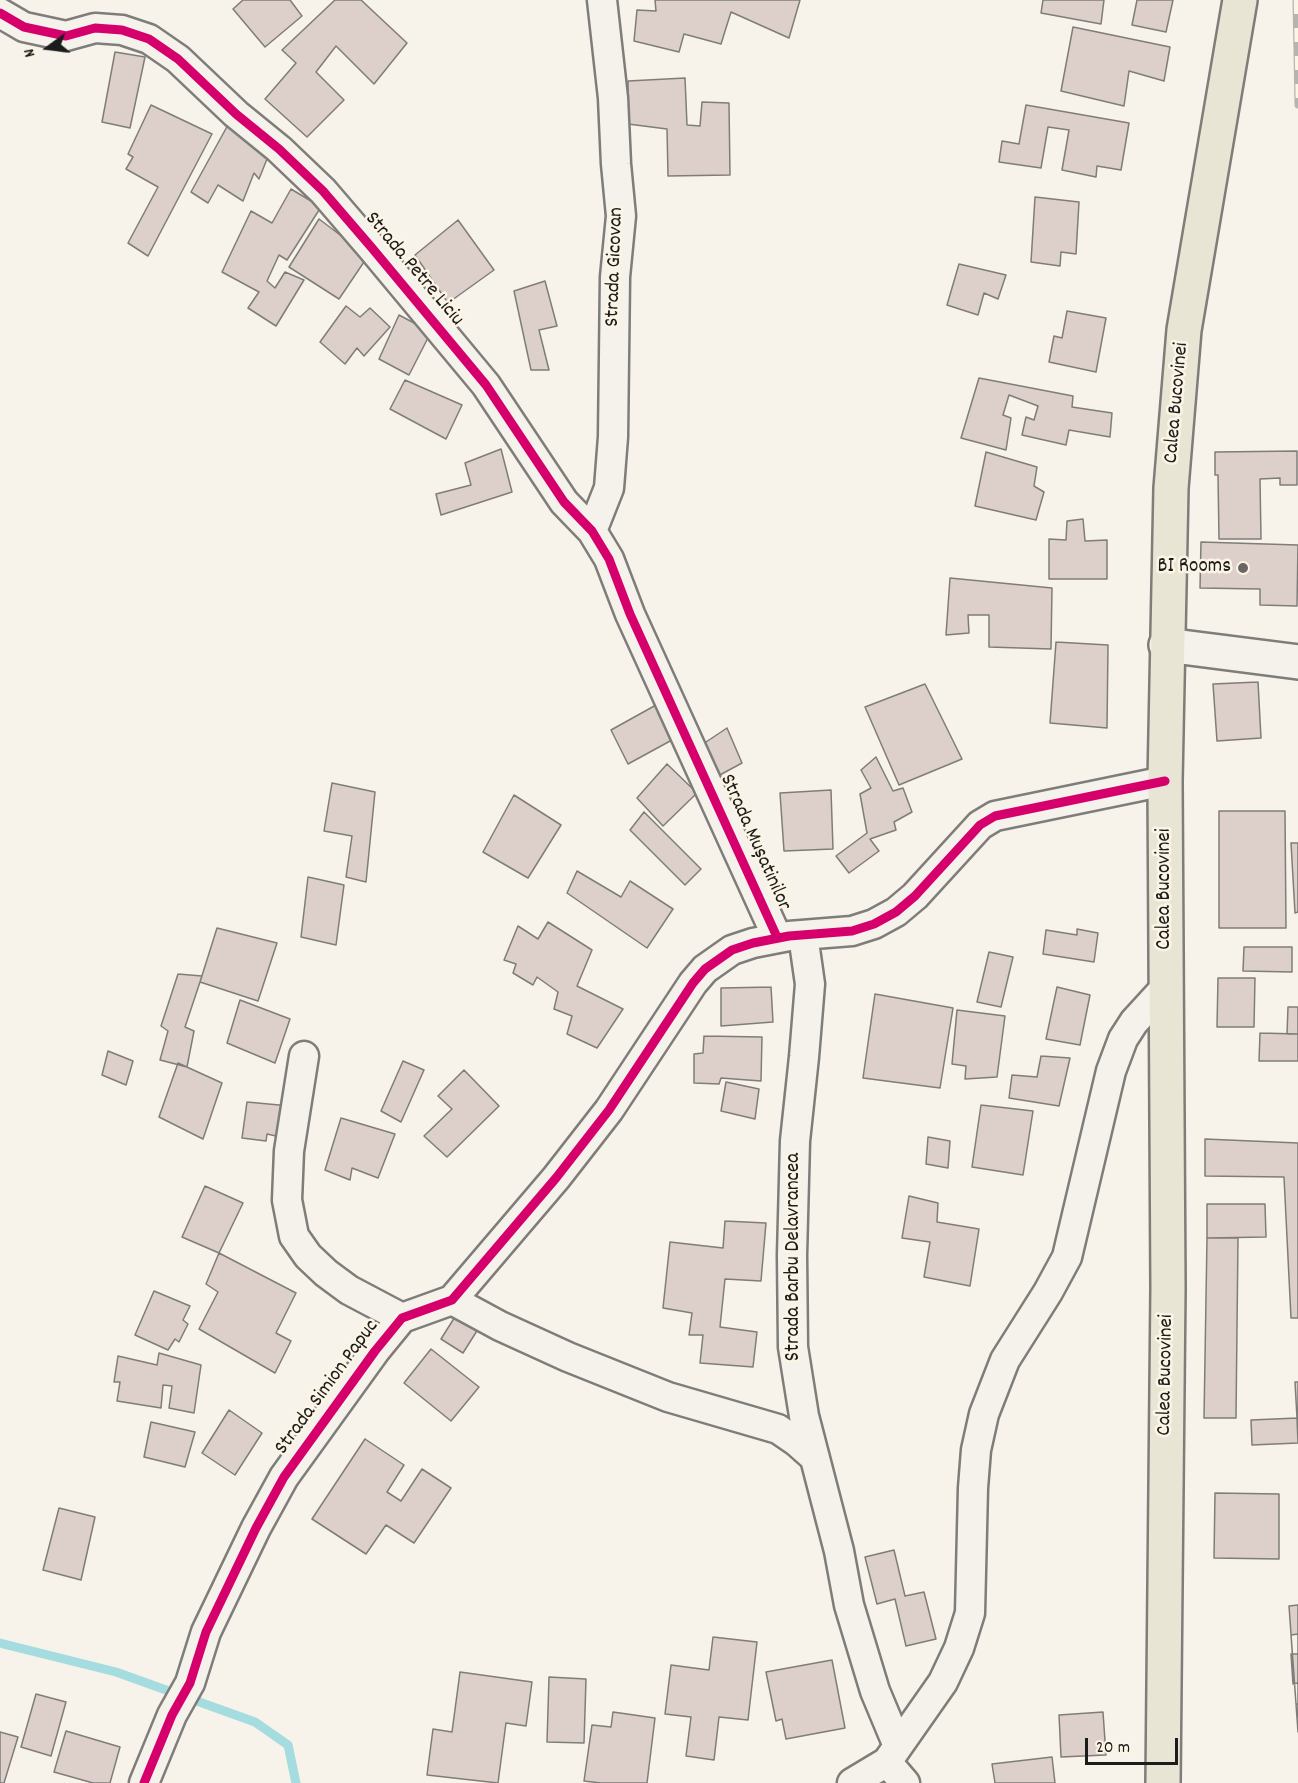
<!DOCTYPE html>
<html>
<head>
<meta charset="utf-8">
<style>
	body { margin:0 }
	#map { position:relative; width:1298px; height:1783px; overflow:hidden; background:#f7f3ea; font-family:Dekko,sans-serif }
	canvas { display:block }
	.north { position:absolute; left:18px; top:18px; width:60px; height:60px; -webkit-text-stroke:4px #fcf5e5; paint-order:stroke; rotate:255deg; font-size:16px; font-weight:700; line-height:24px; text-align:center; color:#1c1c1c }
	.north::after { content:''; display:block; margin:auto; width:21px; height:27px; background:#1c1c1c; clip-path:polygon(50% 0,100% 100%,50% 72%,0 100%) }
	.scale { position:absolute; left:1085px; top:1738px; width:93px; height:27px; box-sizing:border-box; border:3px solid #1c1c1c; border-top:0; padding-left:8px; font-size:18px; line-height:21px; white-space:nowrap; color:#1c1c1c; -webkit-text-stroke:4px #fcf5e5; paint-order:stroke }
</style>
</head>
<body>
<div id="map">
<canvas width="1298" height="1783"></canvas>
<div class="north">N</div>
<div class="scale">20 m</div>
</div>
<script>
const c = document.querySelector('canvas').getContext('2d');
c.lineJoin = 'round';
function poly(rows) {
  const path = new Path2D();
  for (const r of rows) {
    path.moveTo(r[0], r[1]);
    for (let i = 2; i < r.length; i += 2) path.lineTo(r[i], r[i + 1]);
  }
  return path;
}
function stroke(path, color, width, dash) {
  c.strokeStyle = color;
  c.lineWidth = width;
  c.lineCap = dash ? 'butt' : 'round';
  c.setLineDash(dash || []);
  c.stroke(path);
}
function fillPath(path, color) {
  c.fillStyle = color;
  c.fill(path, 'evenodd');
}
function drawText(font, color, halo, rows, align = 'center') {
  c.font = font + ' Dekko,sans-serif';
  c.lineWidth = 5;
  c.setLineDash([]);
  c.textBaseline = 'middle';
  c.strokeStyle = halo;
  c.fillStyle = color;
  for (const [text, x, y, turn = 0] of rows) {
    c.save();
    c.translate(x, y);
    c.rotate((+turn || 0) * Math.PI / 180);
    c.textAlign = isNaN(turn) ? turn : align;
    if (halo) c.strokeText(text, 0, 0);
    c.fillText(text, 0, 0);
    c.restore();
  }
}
const stream = poly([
	[0,1643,116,1672,255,1722,288,1745,296,1783]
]);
const building = poly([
	[243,0,290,0,302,16,265,47,233,9,243,0],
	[335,0,361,0,407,43,374,84,336,46,316,72,344,100,307,137,265,99,296,63,282,50,335,0],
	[655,0,800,0,789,38,731,12,721,44,684,34,679,52,634,41,637,10,656,11,655,0],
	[1043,0,1104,0,1101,24,1041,13,1043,0],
	[1137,0,1173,0,1166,32,1132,25,1137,0],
	[1073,27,1170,47,1164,81,1129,71,1124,106,1061,91,1073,27],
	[115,52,145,57,130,128,102,122,115,52],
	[685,78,687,125,700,126,702,102,729,103,730,175,668,176,667,129,628,124,628,81,685,78],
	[151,105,212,134,148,256,128,243,158,187,126,169,133,157,128,154,151,105],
	[1026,105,1129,123,1121,170,1097,166,1096,177,1062,170,1069,130,1048,127,1041,168,999,162,1002,141,1019,144,1026,105],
	[229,123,271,149,259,179,254,173,243,201,218,185,208,203,191,192,229,123],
	[291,189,321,207,287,260,279,255,267,281,275,288,285,272,304,280,276,326,248,308,259,292,222,272,251,211,272,223,291,189],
	[1035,197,1079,202,1076,254,1061,252,1060,266,1031,262,1035,197],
	[319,219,368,256,339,299,289,267,319,219],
	[458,220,494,270,448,303,415,255,458,220],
	[959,264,1006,275,998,299,984,293,978,315,947,305,959,264],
	[545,281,557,326,539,330,549,370,531,370,514,291,545,281],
	[346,306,360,317,370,308,390,327,364,356,357,348,345,364,320,342,346,306],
	[1067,311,1106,318,1096,372,1049,362,1054,336,1062,338,1067,311],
	[399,315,431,332,409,375,379,359,399,315],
	[979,378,1073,396,1072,407,1112,413,1110,437,1069,430,1066,445,1022,435,1026,417,1034,420,1038,406,1009,395,1003,415,1011,418,1006,450,961,438,979,378],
	[405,380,462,405,446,439,390,409,405,380],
	[501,449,512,492,441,515,436,494,471,485,465,463,501,449],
	[1297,451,1297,485,1280,485,1280,478,1260,479,1261,539,1219,539,1218,475,1215,475,1215,452,1297,451],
	[986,452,1037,467,1034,486,1044,492,1036,520,975,506,986,452],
	[1083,519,1085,541,1107,540,1107,579,1049,579,1049,539,1066,540,1067,521,1083,519],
	[1201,542,1298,545,1297,606,1260,605,1260,589,1200,588,1201,542],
	[950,578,1052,588,1051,649,989,647,989,615,968,615,969,633,946,635,950,578],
	[1056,642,1108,645,1107,728,1050,723,1056,642],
	[1258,682,1261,738,1217,741,1213,684,1258,682],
	[925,684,962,759,899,785,865,707,925,684],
	[656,705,672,740,628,764,611,730,656,705],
	[727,728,742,763,718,776,703,744,727,728],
	[876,757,893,791,903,788,912,812,894,822,896,830,870,839,879,851,849,873,836,856,867,833,860,794,871,788,861,770,876,757],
	[667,764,697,793,663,826,637,798,667,764],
	[332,783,375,792,366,882,346,877,352,836,324,831,332,783],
	[831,790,833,849,784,851,780,793,831,790],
	[514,795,561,825,528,878,483,852,514,795],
	[1219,811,1285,811,1286,928,1219,928,1219,811],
	[644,812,701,869,685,885,630,830,644,812],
	[1291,843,1298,843,1298,912,1295,913,1291,843],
	[577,871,621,897,630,881,673,909,647,948,567,893,577,871],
	[308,877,344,885,336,945,301,937,308,877],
	[548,922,592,950,577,986,623,1009,597,1048,567,1034,572,1016,554,1009,558,992,537,977,533,985,513,973,516,964,504,960,518,926,538,939,548,922],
	[217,928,277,943,258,1001,200,982,217,928],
	[1077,929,1098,933,1094,962,1043,954,1046,930,1077,935,1077,929],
	[1244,947,1292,947,1292,972,1243,971,1244,947],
	[989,952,1013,957,1001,1007,977,1002,989,952],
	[178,974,202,976,185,1027,194,1031,187,1067,160,1060,168,1031,161,1026,178,974],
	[1218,978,1255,978,1254,1027,1217,1027,1218,978],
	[771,987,773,1022,721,1026,721,988,771,987],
	[1057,987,1090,995,1080,1045,1046,1039,1057,987],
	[875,994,953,1008,940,1088,863,1078,875,994],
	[240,1000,290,1019,275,1063,227,1043,240,1000],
	[1288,1007,1298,1007,1298,1034,1287,1034,1288,1007],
	[957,1010,1005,1016,997,1077,965,1079,966,1066,952,1064,957,1010],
	[1260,1033,1298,1034,1298,1061,1259,1061,1260,1033],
	[704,1036,762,1037,761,1081,721,1078,719,1084,694,1083,694,1054,703,1053,704,1036],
	[108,1051,133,1061,126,1085,102,1075,108,1051],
	[1041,1056,1070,1058,1059,1106,1009,1098,1012,1075,1037,1077,1041,1056],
	[403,1061,424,1070,401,1122,381,1111,403,1061],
	[178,1063,222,1083,203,1139,159,1117,178,1063],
	[464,1070,499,1106,447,1157,424,1136,452,1109,438,1096,464,1070],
	[726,1082,759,1089,755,1119,721,1111,726,1082],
	[247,1102,290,1106,285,1138,267,1134,266,1141,242,1138,247,1102],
	[981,1105,1033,1111,1023,1175,972,1167,981,1105],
	[341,1118,395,1134,378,1178,352,1168,350,1180,325,1170,341,1118],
	[928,1137,950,1141,948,1168,926,1164,928,1137],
	[1205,1139,1298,1143,1298,1318,1291,1318,1284,1177,1205,1176,1205,1139],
	[205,1186,243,1203,219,1253,182,1237,205,1186],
	[909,1196,938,1203,937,1222,979,1229,970,1286,924,1277,930,1242,902,1238,909,1196],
	[1207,1204,1265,1204,1266,1237,1207,1238,1207,1204],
	[725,1221,766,1223,761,1281,725,1279,720,1327,757,1332,753,1367,700,1363,703,1335,689,1335,692,1313,663,1308,670,1242,723,1248,725,1221],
	[1207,1238,1238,1238,1236,1418,1204,1418,1207,1238],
	[219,1253,296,1293,276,1333,291,1341,275,1373,199,1329,218,1292,206,1284,219,1253],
	[154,1291,190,1306,183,1320,188,1324,179,1342,175,1339,168,1350,135,1335,154,1291],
	[458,1312,480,1326,463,1353,441,1339,458,1312],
	[431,1349,479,1387,451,1421,404,1383,431,1349],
	[159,1353,201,1365,194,1413,169,1408,172,1386,163,1385,161,1408,117,1401,120,1382,114,1382,118,1356,157,1365,159,1353],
	[1295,1382,1298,1382,1298,1430,1297,1418,1295,1382],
	[229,1410,262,1433,235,1475,202,1453,229,1410],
	[1297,1418,1298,1443,1252,1445,1251,1420,1297,1418],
	[151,1422,195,1432,185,1467,144,1457,151,1422],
	[365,1439,404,1465,387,1492,401,1501,422,1469,451,1488,414,1543,386,1525,366,1554,312,1519,365,1439],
	[1215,1493,1279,1494,1279,1559,1214,1558,1215,1493],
	[59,1508,95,1517,81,1580,43,1570,59,1508],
	[894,1550,905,1596,924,1592,936,1639,906,1646,895,1599,877,1604,865,1557,894,1550],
	[1298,1605,1298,1732,1289,1606,1298,1605],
	[1298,1634,1298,1704,1296,1704,1291,1635,1298,1634],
	[713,1637,757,1642,748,1720,719,1717,714,1760,686,1756,691,1717,665,1714,671,1665,709,1670,713,1637],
	[1291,1654,1298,1654,1298,1683,1293,1684,1291,1654],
	[832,1660,845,1728,786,1739,782,1719,776,1721,766,1672,832,1660],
	[460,1672,532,1682,526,1726,506,1723,498,1783,427,1775,433,1729,452,1732,460,1672],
	[549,1677,586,1679,584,1743,547,1742,549,1677],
	[36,1694,66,1702,51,1756,21,1747,36,1694],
	[613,1712,655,1718,647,1783,601,1783,584,1781,592,1725,611,1727,613,1712],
	[1103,1712,1106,1755,1061,1757,1059,1715,1103,1712],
	[66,1731,120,1747,110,1783,93,1783,54,1772,66,1731],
	[0,1732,18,1737,4,1783,0,1783,0,1732],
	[1052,1757,1055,1783,995,1783,992,1764,1052,1757]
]);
const street = poly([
	[0,13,24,27,66,36,95,28,122,30,149,39,178,59,236,114,279,149,323,191,372,248,486,385,564,502,592,531,609,559,630,614,777,937],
	[592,531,609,488,613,437,615,277,621,216,616,164,613,98,602,0],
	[803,935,810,984,804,1057,795,1141,792,1255,793,1347,804,1416,839,1551,849,1605,875,1691,898,1746],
	[304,1056,289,1151,287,1200,294,1236,308,1256,326,1273,349,1290,402,1318],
	[452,1300,500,1326,568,1357,668,1397,778,1429,797,1442,815,1458],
	[887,1762,905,1783],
	[144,1783,172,1715,190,1683,206,1632,256,1528,284,1477,375,1351,402,1318,452,1300,556,1178,609,1110,693,983,705,969,732,950,753,943,789,936,852,931,874,924,896,912,915,896,980,825,995,816,1165,781],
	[852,1783,887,1762,943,1682,959,1648,970,1613,973,1488,976,1450,984,1414,1005,1360,1048,1292,1067,1257,1111,1071,1123,1039,1134,1022,1166,987]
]);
const secondary = poly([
	[1166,645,1298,662]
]);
const highway = poly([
	[1163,1783,1168,1288,1165,781,1171,488,1184,330,1240,0]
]);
const rail = poly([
	[1296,0,1298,105]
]);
const cycleway = poly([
	[0,13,24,27,66,36,95,28,122,30,149,39,178,59,236,114,279,149,323,191,372,248,486,385,564,502,592,531,609,559,630,614,777,937],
	[144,1783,172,1715,190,1683,206,1632,256,1528,284,1477,375,1351,402,1318,452,1300,556,1178,609,1110,693,983,705,969,732,950,753,943,789,936,852,931,874,924,896,912,915,896,980,825,995,816,1165,781]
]);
const markers = [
	[1243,568,6,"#696764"]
];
const streetNames = [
	["Strada Gicovan",616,267,-88],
	["Strada Petre Liciu",413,270,50],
	["Calea Bucovinei",1178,403,-85],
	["Strada Mușatinilor",754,843,66],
	["Calea Bucovinei",1166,889,-90],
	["Strada Barbu Delavrancea",795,1257,-90],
	["Calea Bucovinei",1167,1375,-89],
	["Strada Simion Papuc",328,1388,-54]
];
const poiNames = [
	["BI Rooms",1231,568]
];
stroke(stream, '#a4dce0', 9);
fillPath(building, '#ddcfca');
stroke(building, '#7f7d79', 1.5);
stroke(street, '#7f7d79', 33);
stroke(secondary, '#7f7d79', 38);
stroke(highway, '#7f7d79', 38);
stroke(street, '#f5f2ec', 28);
stroke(secondary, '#f5f2ec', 33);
stroke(highway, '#e9e5d5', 33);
stroke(rail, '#b6b4af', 7);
stroke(rail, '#fcf5e5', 4.5, [14]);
stroke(cycleway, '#d6006c', 9);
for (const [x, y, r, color] of markers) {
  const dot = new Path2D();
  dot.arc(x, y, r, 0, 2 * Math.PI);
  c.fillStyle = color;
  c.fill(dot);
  stroke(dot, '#fcf5e5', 2);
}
drawText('21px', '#1c1c1c', '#fcf5e5', streetNames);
drawText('21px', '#1c1c1c', '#fcf5e5', poiNames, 'right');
</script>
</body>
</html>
